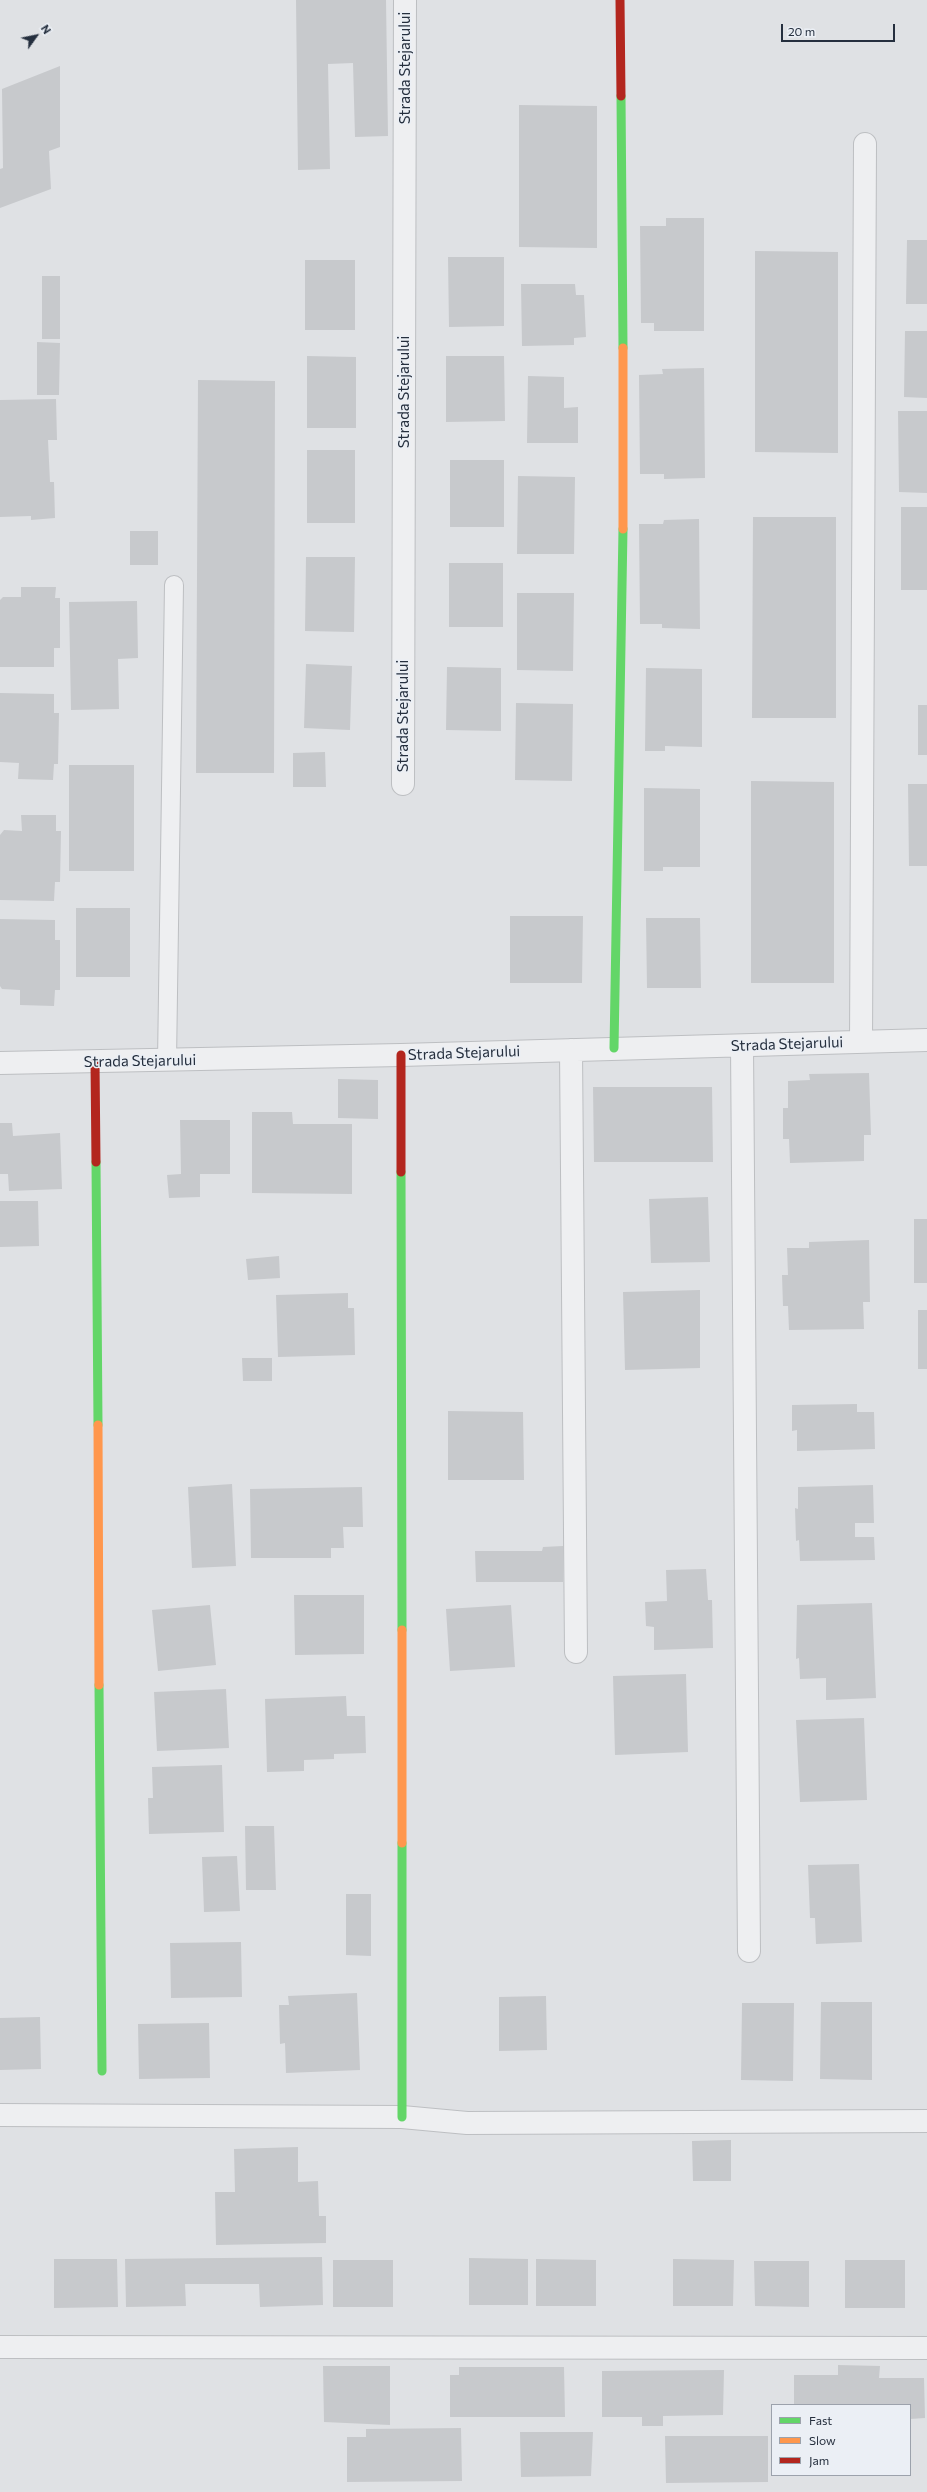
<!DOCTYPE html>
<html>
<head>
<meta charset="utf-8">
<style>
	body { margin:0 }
	#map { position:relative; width:927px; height:2492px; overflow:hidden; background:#dfe1e4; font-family:Commissioner,sans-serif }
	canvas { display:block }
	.legend { position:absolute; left:771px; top:2404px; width:140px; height:72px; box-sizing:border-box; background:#ebeff5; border:1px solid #9ca2ac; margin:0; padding:5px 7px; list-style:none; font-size:12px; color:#252f3e }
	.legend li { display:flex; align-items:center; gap:8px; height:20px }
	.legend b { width:20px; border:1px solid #9ca2ac }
	.north { position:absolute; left:16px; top:16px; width:40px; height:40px; -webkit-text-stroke:3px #ebeff5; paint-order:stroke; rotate:57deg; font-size:11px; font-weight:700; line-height:16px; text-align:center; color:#252f3e }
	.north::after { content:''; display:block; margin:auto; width:14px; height:18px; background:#252f3e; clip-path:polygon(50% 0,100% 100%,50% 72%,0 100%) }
	.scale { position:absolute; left:781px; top:24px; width:114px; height:18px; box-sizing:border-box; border:2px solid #252f3e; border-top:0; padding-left:5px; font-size:12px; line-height:14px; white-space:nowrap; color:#252f3e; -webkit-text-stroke:3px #ebeff5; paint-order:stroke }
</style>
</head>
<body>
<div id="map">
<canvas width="927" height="2492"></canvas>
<ul class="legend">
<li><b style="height:5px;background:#63d668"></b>Fast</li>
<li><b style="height:5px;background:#ff974d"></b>Slow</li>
<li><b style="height:5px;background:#b3261e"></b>Jam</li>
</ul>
<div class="north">N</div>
<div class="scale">20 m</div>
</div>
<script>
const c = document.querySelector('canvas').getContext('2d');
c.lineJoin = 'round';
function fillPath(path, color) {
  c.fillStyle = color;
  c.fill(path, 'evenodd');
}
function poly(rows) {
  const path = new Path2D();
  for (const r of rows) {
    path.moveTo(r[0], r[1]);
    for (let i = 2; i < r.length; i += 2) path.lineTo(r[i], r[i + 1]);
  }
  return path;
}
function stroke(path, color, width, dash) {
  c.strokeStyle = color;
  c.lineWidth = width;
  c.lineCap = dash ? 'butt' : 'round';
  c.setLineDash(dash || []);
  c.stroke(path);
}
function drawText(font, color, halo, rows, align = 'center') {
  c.font = font + ' Commissioner,sans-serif';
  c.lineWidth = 3;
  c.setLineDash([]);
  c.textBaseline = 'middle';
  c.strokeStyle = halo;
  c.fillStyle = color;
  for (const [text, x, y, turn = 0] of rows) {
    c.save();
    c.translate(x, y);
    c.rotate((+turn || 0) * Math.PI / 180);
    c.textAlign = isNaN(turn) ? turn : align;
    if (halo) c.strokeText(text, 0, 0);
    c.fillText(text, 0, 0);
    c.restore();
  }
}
const building = poly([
	[296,0,386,0,388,136,355,137,353,63,328,64,330,169,298,170],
	[60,66,60,147,49,151,51,189,0,208,0,169,3,168,2,89],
	[519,105,597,106,597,248,519,247],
	[666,218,704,218,704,331,654,331,654,323,641,323,640,226,666,226],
	[907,240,927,240,927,304,906,304],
	[755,251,838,252,838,453,755,452],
	[448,257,504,257,504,326,449,327],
	[305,260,355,260,355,330,305,330],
	[42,276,60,276,60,339,42,339],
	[521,284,575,284,576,295,584,295,586,337,574,338,574,345,522,346],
	[905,331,927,331,927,398,904,397],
	[37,342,60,343,59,395,37,395],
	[307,356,356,357,356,428,307,428],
	[446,356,504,356,505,421,446,422],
	[704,368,705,478,664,479,664,474,640,474,639,375,663,374,662,369],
	[528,376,564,377,564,408,578,407,578,443,527,443],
	[198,380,275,381,274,773,196,773],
	[56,399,57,440,48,440,50,482,54,482,55,518,31,520,31,516,0,517,0,400],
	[898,411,927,411,927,493,899,492],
	[307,450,355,450,355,523,307,523],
	[450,460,504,460,504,527,450,527],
	[518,476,575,477,574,554,517,554],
	[901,507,927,507,927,590,901,590],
	[753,517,836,517,836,718,752,718],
	[699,519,700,629,662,628,662,624,640,624,639,524,663,524,664,520],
	[130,531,158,531,158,565,130,565],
	[306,557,355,557,354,632,305,631],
	[449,563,503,563,503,627,449,627],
	[21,587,56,587,55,598,60,598,60,648,54,648,54,667,0,667,0,600,3,597,21,597],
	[517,593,574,593,573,671,517,670],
	[137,601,138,658,118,659,119,709,71,710,69,602],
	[306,664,352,666,350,730,304,728],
	[447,667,501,668,501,731,446,730],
	[646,668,702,669,702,747,665,746,665,751,645,751],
	[0,693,54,694,54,713,59,713,58,764,54,764,53,780,18,779,19,763,0,762],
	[516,703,573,704,572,781,515,780],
	[918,705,927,705,927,755,918,755],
	[325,752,326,787,293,787,293,753],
	[69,765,134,765,134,871,69,871],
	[751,781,834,782,834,983,751,983],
	[908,784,927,784,927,866,909,866],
	[644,788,700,789,700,867,663,867,663,871,644,871],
	[21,815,56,815,56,831,61,831,60,882,55,882,54,901,0,900,0,835,4,830,22,831],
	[76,908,130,908,130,977,76,977],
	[510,916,583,916,582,983,510,983],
	[646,918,700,918,701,988,647,988],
	[0,919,55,920,55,940,60,940,60,990,55,990,54,1006,20,1005,20,990,2,989,0,986],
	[869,1073,871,1135,864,1135,864,1161,790,1163,789,1139,783,1139,783,1108,788,1108,788,1081,810,1080,809,1074],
	[338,1079,378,1080,378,1119,338,1118],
	[593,1087,712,1087,713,1162,594,1162],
	[252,1112,292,1112,293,1124,352,1124,352,1194,252,1193],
	[180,1120,230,1120,230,1174,200,1174,200,1197,169,1198,167,1175,181,1174],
	[0,1123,12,1123,13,1136,60,1133,62,1189,9,1191,8,1174,0,1174],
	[708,1197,710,1262,651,1263,649,1199],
	[0,1201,38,1201,39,1246,0,1247],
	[914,1219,927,1219,927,1283,914,1283],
	[869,1240,870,1302,863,1302,864,1329,789,1330,788,1306,783,1306,782,1275,788,1275,787,1248,809,1248,809,1242],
	[279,1256,280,1278,248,1280,246,1259],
	[700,1290,700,1368,625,1370,623,1292],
	[348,1293,348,1308,354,1308,355,1355,278,1357,276,1295],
	[918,1310,927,1310,927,1369,918,1369],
	[242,1358,272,1358,272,1381,243,1381],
	[857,1404,857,1412,874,1412,875,1449,797,1451,797,1430,792,1431,792,1405],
	[448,1411,523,1412,524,1480,448,1480],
	[232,1484,236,1566,192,1568,188,1487],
	[873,1485,874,1523,855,1523,855,1537,874,1537,875,1560,800,1561,799,1540,796,1541,795,1508,798,1509,798,1487],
	[362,1487,363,1527,343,1527,344,1548,331,1548,331,1558,251,1558,250,1489],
	[563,1546,563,1582,476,1582,475,1551,542,1551,543,1547],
	[706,1569,708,1600,712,1600,713,1648,654,1650,654,1627,646,1626,645,1602,667,1601,666,1570],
	[294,1595,364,1595,364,1654,295,1655],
	[872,1603,876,1698,826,1700,826,1678,800,1679,799,1658,796,1659,797,1605],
	[210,1605,216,1665,158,1671,152,1610],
	[511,1605,515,1667,450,1671,446,1609],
	[686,1674,688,1752,615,1755,613,1676],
	[226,1689,229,1748,157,1751,154,1692],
	[346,1696,347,1716,365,1716,366,1753,334,1754,334,1759,304,1760,304,1771,267,1772,265,1699],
	[864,1718,867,1800,800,1802,796,1720],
	[222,1765,224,1832,149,1834,148,1798,153,1798,152,1767],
	[245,1826,274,1826,276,1890,246,1890],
	[237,1856,240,1911,204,1912,202,1857],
	[859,1864,862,1942,816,1944,815,1918,810,1918,808,1865],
	[346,1894,371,1894,371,1956,346,1955],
	[241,1942,242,1997,171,1998,170,1943],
	[357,1993,360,2070,286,2073,285,2043,280,2044,279,2005,289,2005,288,1996],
	[546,1996,547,2050,499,2051,499,1997],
	[821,2002,872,2002,872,2080,820,2079],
	[742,2003,794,2003,793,2081,741,2080],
	[40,2017,41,2069,0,2070,0,2018],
	[209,2023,210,2078,139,2079,138,2024],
	[731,2140,731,2181,693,2181,692,2141],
	[298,2147,298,2182,318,2181,319,2216,326,2216,326,2243,216,2245,215,2192,235,2192,234,2149],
	[322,2257,323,2305,260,2307,259,2284,185,2284,186,2306,126,2307,125,2259],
	[469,2258,528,2259,528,2305,469,2305],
	[54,2259,117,2259,118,2307,54,2308],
	[536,2259,596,2260,596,2306,536,2306],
	[673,2259,734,2260,733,2306,673,2306],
	[333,2260,393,2260,393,2307,333,2307],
	[845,2260,905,2260,905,2308,845,2308],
	[754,2261,809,2261,809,2307,755,2306],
	[838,2365,880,2366,879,2378,924,2378,925,2418,910,2419,910,2405,794,2405,794,2375,838,2375],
	[323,2366,390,2366,390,2425,324,2422],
	[459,2367,564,2367,565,2417,450,2417,450,2375,459,2375],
	[724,2370,723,2415,663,2416,663,2426,642,2426,642,2417,602,2417,602,2371],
	[461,2428,462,2481,347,2482,347,2437,366,2437,366,2429],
	[520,2432,593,2432,591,2476,521,2477],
	[665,2436,768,2436,768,2482,666,2483]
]);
const lane = poly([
	[167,1061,174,585]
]);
const street = poly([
	[403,784,405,0],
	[861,1042,865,144],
	[742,1046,749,1951],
	[571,1050,576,1652],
	[0,1063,401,1055,927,1040],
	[0,2115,402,2117,467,2123,927,2121],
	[0,2347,927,2348]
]);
const fast = poly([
	[621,96,623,348],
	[614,1048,623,529],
	[96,1162,98,1425],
	[401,1172,402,1630],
	[99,1685,102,2071],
	[402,1843,402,2117]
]);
const slow = poly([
	[623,348,623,529],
	[98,1425,99,1685],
	[402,1630,402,1843]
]);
const jam = poly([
	[620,0,621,96],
	[401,1055,401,1172],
	[95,1062,96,1162]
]);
const streetNames = [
	["Strada Stejarului",405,68,-90],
	["Strada Stejarului",404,392,-90],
	["Strada Stejarului",403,716,-90],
	["Strada Stejarului",787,1044,-2],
	["Strada Stejarului",464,1053,-2],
	["Strada Stejarului",140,1061,-1]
];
fillPath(building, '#c7c9cc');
stroke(lane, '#bdbfc2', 20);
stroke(street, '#bdbfc2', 24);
stroke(lane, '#eeeff1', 18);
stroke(street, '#eeeff1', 22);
stroke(fast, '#63d668', 9);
stroke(slow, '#ff974d', 9);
stroke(jam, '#b3261e', 9);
drawText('15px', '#252f3e', '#ebeff5', streetNames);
</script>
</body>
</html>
